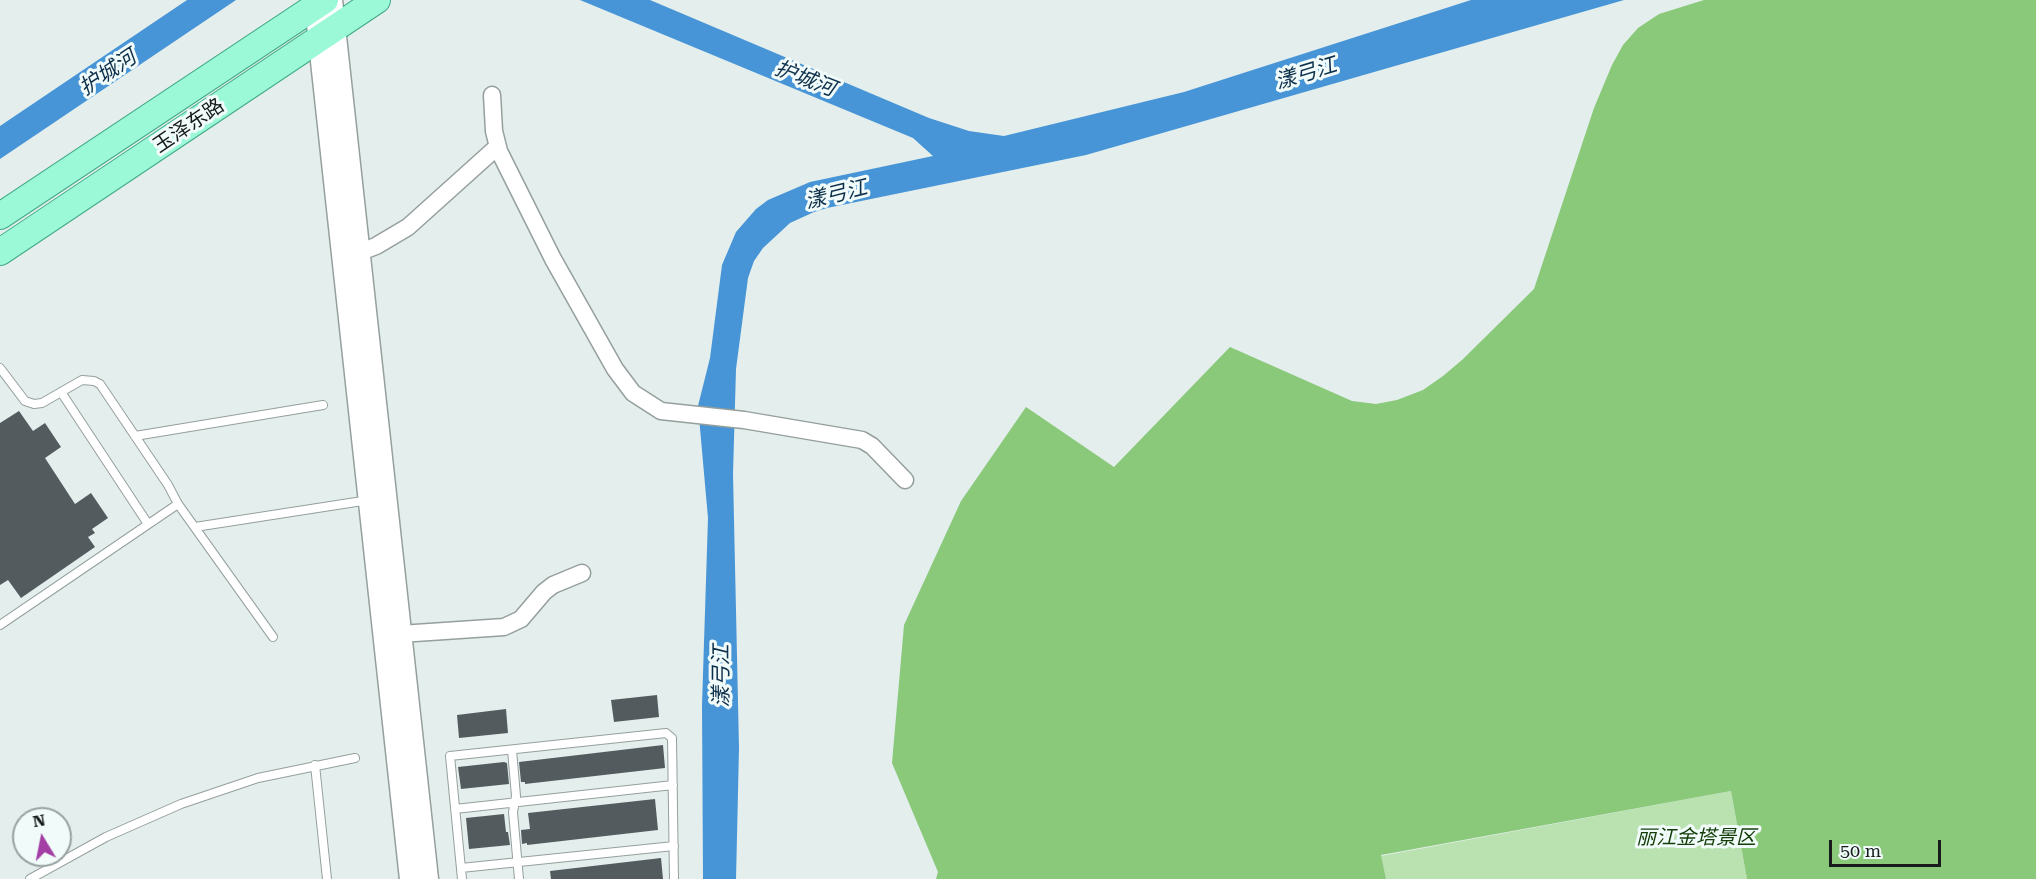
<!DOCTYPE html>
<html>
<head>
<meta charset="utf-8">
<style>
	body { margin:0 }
	#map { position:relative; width:2036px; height:879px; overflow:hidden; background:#e3eeed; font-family:"Roboto Serif",serif }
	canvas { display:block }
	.north { position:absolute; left:12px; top:807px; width:60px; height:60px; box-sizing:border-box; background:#f0fbfa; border:2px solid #99a1a1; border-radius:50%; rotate:350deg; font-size:16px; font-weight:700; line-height:24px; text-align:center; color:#171b1b }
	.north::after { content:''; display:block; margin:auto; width:21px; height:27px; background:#a33fa5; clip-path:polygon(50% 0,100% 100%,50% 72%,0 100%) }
	.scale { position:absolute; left:1829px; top:840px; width:112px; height:27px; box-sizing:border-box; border:3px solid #171b1b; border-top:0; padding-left:8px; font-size:18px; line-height:21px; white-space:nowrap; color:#171b1b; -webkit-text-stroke:4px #f0fbfa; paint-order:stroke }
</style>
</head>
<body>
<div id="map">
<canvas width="2036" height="879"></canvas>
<div class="north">N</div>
<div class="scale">50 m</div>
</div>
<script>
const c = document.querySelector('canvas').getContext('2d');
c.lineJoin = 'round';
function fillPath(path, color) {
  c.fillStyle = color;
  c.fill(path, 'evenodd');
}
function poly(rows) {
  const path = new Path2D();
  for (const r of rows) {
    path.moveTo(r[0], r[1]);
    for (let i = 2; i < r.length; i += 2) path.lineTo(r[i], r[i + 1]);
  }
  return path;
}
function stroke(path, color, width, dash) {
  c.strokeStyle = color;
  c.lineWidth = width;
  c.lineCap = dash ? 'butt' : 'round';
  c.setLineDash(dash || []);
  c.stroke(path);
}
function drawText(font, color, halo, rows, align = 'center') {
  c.font = font + ' "Roboto Serif","Noto Sans SC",serif';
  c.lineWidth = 6;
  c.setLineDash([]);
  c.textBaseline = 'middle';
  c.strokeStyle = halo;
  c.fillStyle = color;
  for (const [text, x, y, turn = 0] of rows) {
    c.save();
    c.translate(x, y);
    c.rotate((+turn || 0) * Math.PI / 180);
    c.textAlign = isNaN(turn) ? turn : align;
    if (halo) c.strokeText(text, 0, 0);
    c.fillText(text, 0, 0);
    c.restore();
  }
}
const green = poly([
	[1731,791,1747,879,1386,879,1381,856]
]);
const forest = poly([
	[1704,0,2036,0,2036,879,1747,879,1731,791,1381,855,1386,879,936,879,938,872,892,763,904,625,961,501,1026,407,1114,467,1230,347,1352,401,1376,404,1397,400,1423,390,1443,376,1462,360,1534,289,1594,108,1612,65,1623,45,1638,28,1659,14]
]);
const water = poly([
	[187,0,236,0,0,159,0,126],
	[580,0,650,0,929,118,969,131,1004,136,1184,92,1471,0,1624,0,1086,155,827,208,814,212,790,223,763,248,754,261,748,278,736,369,733,474,739,748,736,879,703,879,702,705,708,518,698,406,710,358,722,265,736,232,756,209,768,200,810,182,933,156,913,138]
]);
const building = poly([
	[19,411,33,431,45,423,61,447,45,458,75,504,91,493,108,518,92,529,95,533,88,537,95,547,21,598,8,580,0,585,0,423],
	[657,695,659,717,614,722,611,700],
	[506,709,508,733,459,738,457,715],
	[663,745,665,768,525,784,525,782,521,782,519,762],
	[504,762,507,763,509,784,461,789,458,767],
	[655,799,658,830,527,845,527,843,522,844,521,830,530,829,528,813],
	[504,814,506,832,508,832,510,845,469,849,466,818],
	[661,858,663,879,551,879,550,871]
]);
const lane = poly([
	[0,368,25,401,34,404,42,403,82,380,94,381,100,384,168,485,178,504,273,637],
	[61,392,148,524],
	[135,436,323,405],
	[195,527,369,500],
	[0,625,178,504],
	[512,750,516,796,513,812,519,879],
	[315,765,327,879],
	[455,809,673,785],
	[461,868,674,846],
	[30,879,106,837,181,804,258,778,355,758],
	[462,879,450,756,666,733,672,738,674,879]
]);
const street = poly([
	[492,95,494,131,499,151,553,259,615,369,633,393,661,411,744,420,862,440,872,446,905,480],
	[358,253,376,246,408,227,497,147],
	[400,634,504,627,521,619,544,592,553,585,582,573]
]);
const secondary = poly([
	[331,0,427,879],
	[316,6,411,879]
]);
const primary = poly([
	[0,216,325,0],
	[0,252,377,0]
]);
const streetNames = [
	["玉泽东路",189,126,-34]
];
const parkNames = [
	["丽江金塔景区",1696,838]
];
const waterNames = [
	["护城河",108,73,-34],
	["漾弓江",1306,74,-17],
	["护城河",805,79,21],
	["漾弓江",836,195,-14],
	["漾弓江",722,676,-90]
];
fillPath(green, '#bae1b0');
fillPath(forest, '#8ac87a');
fillPath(water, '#4795d6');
fillPath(building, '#535b5e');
stroke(lane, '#959f9e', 10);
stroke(street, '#959f9e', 19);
stroke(secondary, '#959f9e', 25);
stroke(primary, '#41a985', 28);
stroke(lane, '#fff', 8);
stroke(street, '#fff', 16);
stroke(secondary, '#fff', 22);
stroke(primary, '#9bf9d8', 26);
drawText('20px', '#171b1b', '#f0fbfa', streetNames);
drawText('italic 20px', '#133c06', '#f0fbfa', parkNames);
drawText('italic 21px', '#0f304a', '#f0fbfa', waterNames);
</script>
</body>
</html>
